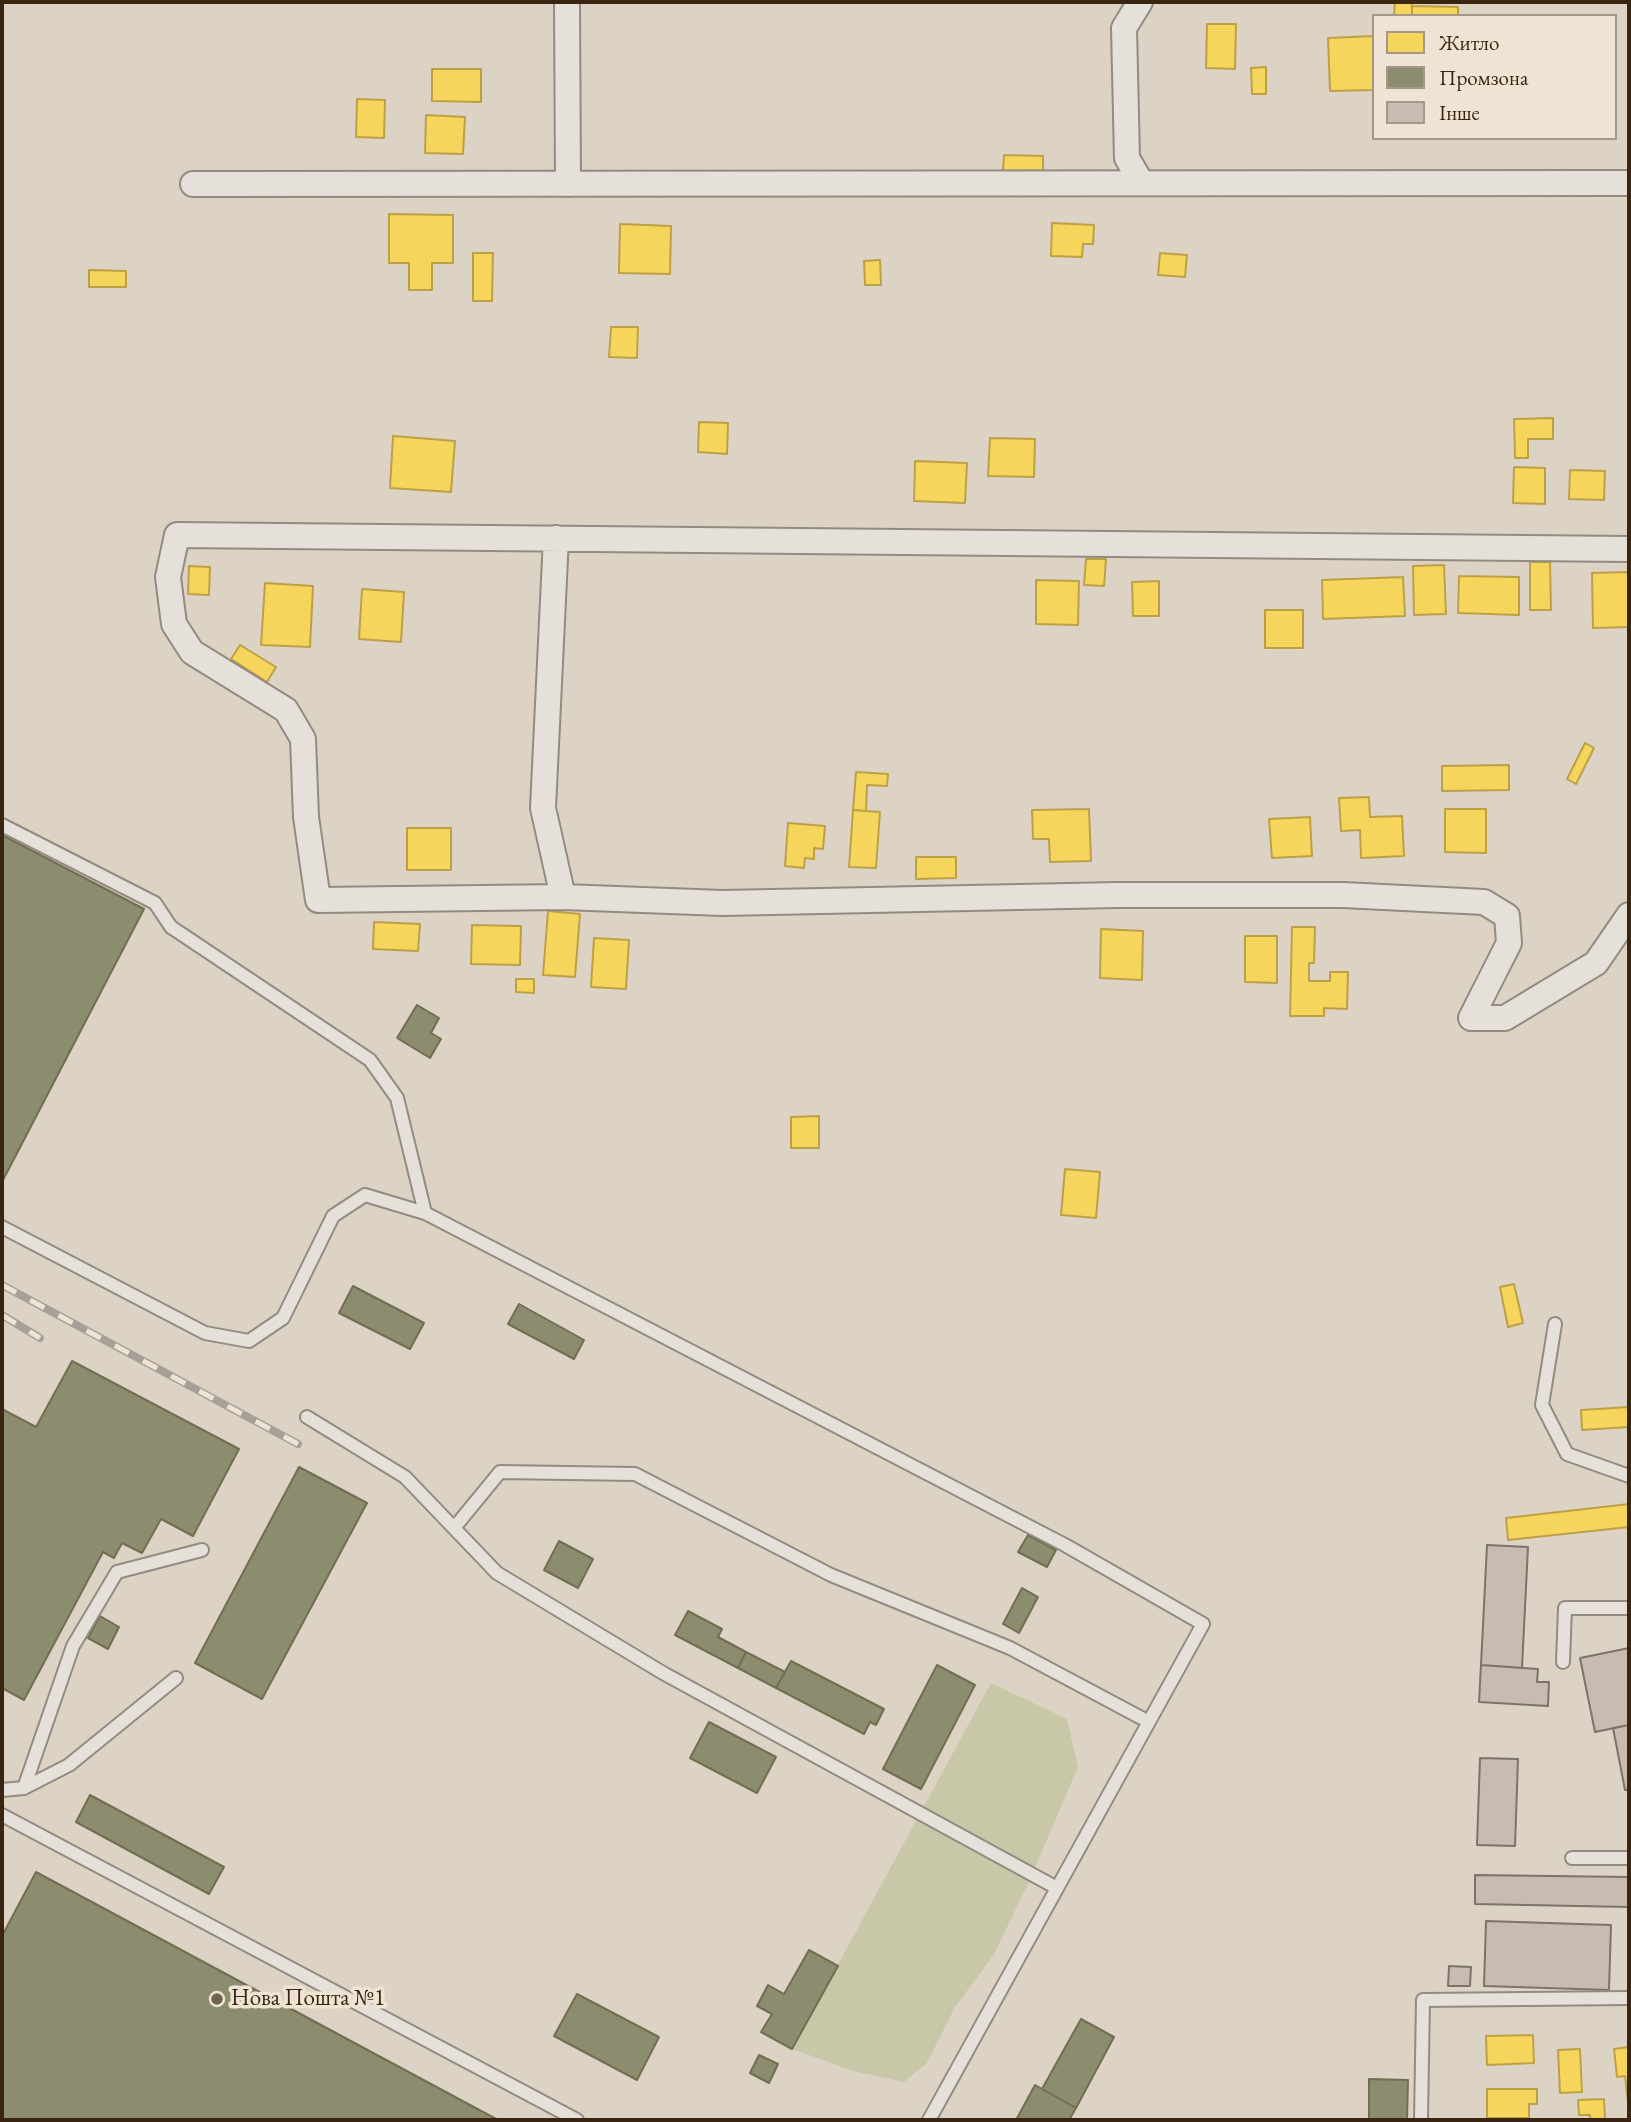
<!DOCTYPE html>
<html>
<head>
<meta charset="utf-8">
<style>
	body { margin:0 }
	#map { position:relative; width:1631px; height:2122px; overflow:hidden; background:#ddd3c5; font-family:"EB Garamond",serif }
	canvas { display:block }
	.frame { position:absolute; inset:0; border:4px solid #392512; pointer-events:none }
	.legend { position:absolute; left:1372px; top:14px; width:245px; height:126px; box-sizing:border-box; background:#efe4d3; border:2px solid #a69886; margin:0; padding:9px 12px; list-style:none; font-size:21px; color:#392512 }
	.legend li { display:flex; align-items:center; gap:14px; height:35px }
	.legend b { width:35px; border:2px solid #a69886 }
</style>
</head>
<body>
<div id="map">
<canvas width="1631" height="2122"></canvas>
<div class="frame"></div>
<ul class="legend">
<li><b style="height:19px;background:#f6d55c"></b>Житло</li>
<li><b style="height:19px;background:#8c8c6e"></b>Промзона</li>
<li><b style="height:19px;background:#c9bbaf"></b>Інше</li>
</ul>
</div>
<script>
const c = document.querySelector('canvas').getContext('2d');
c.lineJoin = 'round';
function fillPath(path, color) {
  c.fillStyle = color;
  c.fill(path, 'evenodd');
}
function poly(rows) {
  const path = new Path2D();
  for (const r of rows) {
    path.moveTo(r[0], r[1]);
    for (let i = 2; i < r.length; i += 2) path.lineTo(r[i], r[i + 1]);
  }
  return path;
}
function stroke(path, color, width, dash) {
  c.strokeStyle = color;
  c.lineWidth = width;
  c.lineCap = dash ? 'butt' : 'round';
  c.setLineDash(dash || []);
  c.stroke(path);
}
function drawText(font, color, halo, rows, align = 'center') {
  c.font = font + ' "EB Garamond",serif';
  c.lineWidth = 7;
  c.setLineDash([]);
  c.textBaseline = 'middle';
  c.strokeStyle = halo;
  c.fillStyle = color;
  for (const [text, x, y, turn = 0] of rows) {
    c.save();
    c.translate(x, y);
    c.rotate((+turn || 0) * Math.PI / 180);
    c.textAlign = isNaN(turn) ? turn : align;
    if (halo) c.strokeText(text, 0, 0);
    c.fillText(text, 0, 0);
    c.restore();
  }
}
const green = poly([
	[991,1683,1067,1719,1078,1767,1028,1884,993,1956,955,2007,927,2063,904,2082,853,2071,792,2049]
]);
const homes = poly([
	[1395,2,1412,2,1412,16,1394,16,1395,2],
	[1412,6,1458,7,1458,16,1412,16,1412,6],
	[1207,24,1236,24,1235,69,1206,68,1207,24],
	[1374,36,1374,90,1330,91,1328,38,1374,36],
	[1266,67,1266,94,1252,94,1251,68,1266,67],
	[432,69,481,69,481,102,432,101,432,69],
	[357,99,385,100,384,138,356,137,357,99],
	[426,115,465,117,463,154,425,153,426,115],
	[1004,155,1043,156,1043,172,1003,171,1004,155],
	[389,214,453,215,453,263,432,263,432,290,409,290,409,263,389,263,389,214],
	[1052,223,1094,225,1093,244,1083,244,1082,257,1051,256,1052,223],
	[620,224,671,226,670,274,619,273,620,224],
	[473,253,493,253,492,301,473,301,473,253],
	[1160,253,1187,255,1185,277,1158,275,1160,253],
	[880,260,881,285,865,285,864,261,880,260],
	[89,270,126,271,126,287,89,287,89,270],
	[611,327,638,327,637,358,609,357,611,327],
	[1553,418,1553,439,1528,439,1528,458,1515,458,1514,419,1553,418],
	[699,422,728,423,727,454,698,452,699,422],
	[393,436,455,441,451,492,390,488,393,436],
	[990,438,1035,439,1034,477,988,476,990,438],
	[915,461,967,463,965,503,914,501,915,461],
	[1514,467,1545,468,1545,504,1513,503,1514,467],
	[1570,470,1605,471,1604,500,1569,499,1570,470],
	[1086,559,1106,559,1104,586,1084,585,1086,559],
	[1530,562,1550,562,1551,610,1530,610,1530,562],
	[1444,565,1446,614,1414,615,1413,566,1444,565],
	[189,566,210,567,209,595,188,594,189,566],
	[1629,572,1629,627,1593,628,1592,573,1629,572],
	[1459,576,1519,577,1519,615,1458,613,1459,576],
	[1403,577,1405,616,1323,619,1322,580,1403,577],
	[1036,580,1079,581,1078,625,1036,624,1036,580],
	[1159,581,1159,616,1133,616,1132,582,1159,581],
	[265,583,313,586,310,647,261,645,265,583],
	[362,589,404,592,401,642,359,639,362,589],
	[1265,610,1303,610,1303,648,1265,648,1265,610],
	[240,645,276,667,267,682,231,659,240,645],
	[1585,743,1594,748,1576,784,1567,779,1585,743],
	[1509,765,1509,790,1442,791,1442,766,1509,765],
	[856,772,888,774,887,786,867,785,866,811,853,810,856,772],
	[1369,797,1370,817,1402,816,1404,856,1361,858,1360,830,1341,831,1339,798,1369,797],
	[1089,809,1091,861,1050,862,1049,839,1033,839,1032,810,1089,809],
	[1445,809,1486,809,1486,853,1445,852,1445,809],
	[853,810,880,812,876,868,849,867,853,810],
	[1310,817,1312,856,1272,858,1269,819,1310,817],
	[788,823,825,826,823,849,814,848,814,859,805,858,804,868,785,866,788,823],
	[407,828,451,828,451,870,407,870,407,828],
	[916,857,956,857,956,878,916,879,916,857],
	[548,911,580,914,575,977,543,975,548,911],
	[374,922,420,924,418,951,373,949,374,922],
	[472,925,521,926,520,965,471,964,472,925],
	[1292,927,1315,927,1314,963,1309,963,1309,981,1330,981,1330,972,1348,972,1347,1009,1324,1008,1324,1016,1290,1016,1292,927],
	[1101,929,1143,931,1142,980,1100,978,1101,929],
	[1245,936,1277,936,1277,983,1245,982,1245,936],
	[594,938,629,940,626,989,591,987,594,938],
	[516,979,534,979,534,993,516,992,516,979],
	[819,1116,819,1148,791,1148,791,1117,819,1116],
	[1065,1169,1100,1172,1096,1218,1061,1215,1065,1169],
	[1514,1284,1523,1323,1508,1327,1500,1287,1514,1284],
	[1629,1407,1629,1427,1582,1430,1581,1410,1629,1407],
	[1629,1504,1629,1527,1508,1540,1506,1518,1629,1504],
	[1533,2035,1534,2063,1487,2065,1486,2036,1533,2035],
	[1629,2047,1629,2102,1628,2102,1625,2076,1617,2077,1614,2049,1629,2047],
	[1580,2049,1582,2092,1560,2093,1558,2050,1580,2049],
	[1487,2089,1537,2089,1537,2104,1529,2104,1529,2118,1487,2118,1487,2089],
	[1604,2099,1605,2120,1590,2120,1590,2115,1579,2115,1578,2100,1604,2099]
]);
const industry = poly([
	[2,835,144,909,2,1182,2,835],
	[417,1005,439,1018,431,1033,441,1039,430,1058,397,1038,417,1005],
	[353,1286,424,1323,410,1349,339,1313,353,1286],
	[519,1304,584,1340,574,1359,508,1324,519,1304],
	[72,1361,239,1449,193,1536,161,1519,142,1553,122,1543,114,1558,103,1552,24,1700,2,1688,2,1409,36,1427,72,1361],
	[299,1467,367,1503,262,1699,195,1663,299,1467],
	[1028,1535,1056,1550,1047,1567,1018,1552,1028,1535],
	[559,1541,593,1559,578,1588,544,1570,559,1541],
	[1022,1588,1038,1597,1019,1633,1003,1624,1022,1588],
	[688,1611,722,1629,718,1637,746,1652,738,1668,675,1635,688,1611],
	[100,1616,119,1627,108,1649,88,1638,100,1616],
	[746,1652,785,1672,776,1688,738,1668,746,1652],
	[791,1661,884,1709,876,1725,870,1722,864,1734,776,1688,791,1661],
	[937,1665,975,1685,921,1789,883,1769,937,1665],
	[709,1722,776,1757,757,1793,690,1758,709,1722],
	[90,1795,224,1867,209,1894,76,1822,90,1795],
	[36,1872,498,2120,2,2120,2,1936,36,1872],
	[809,1950,838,1966,792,2049,761,2032,772,2014,757,2006,768,1985,784,1994,809,1950],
	[577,1994,659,2037,637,2080,554,2036,577,1994],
	[1081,2019,1114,2037,1076,2108,1042,2089,1081,2019],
	[759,2055,778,2064,769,2083,750,2073,759,2055],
	[1369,2079,1408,2080,1407,2120,1369,2120,1369,2079],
	[1035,2085,1076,2108,1069,2120,1016,2120,1035,2085]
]);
const building = poly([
	[1487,1545,1528,1547,1522,1668,1481,1665,1487,1545],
	[1629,1648,1629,1725,1595,1732,1580,1658,1629,1648],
	[1481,1665,1538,1669,1537,1682,1549,1682,1548,1706,1479,1702,1481,1665],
	[1629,1725,1629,1790,1625,1790,1613,1728,1629,1725],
	[1480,1758,1518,1759,1515,1846,1477,1845,1480,1758],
	[1475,1875,1629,1877,1629,1907,1475,1904,1475,1875],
	[1486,1921,1611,1925,1609,1990,1484,1986,1486,1921],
	[1449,1966,1471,1967,1470,1986,1448,1986,1449,1966]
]);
const lane = poly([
	[2,825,155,903,171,927,370,1060,397,1098,425,1213],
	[2,1227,205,1333,249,1341,283,1318,333,1216,365,1195,425,1213,1065,1545,1203,1624,929,2120],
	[1555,1324,1542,1405,1567,1454,1629,1476],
	[307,1417,405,1477,497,1573,663,1673,1057,1888],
	[454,1528,500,1472,635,1474,831,1575,1010,1648,1149,1722],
	[1563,1662,1565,1608,1629,1608],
	[24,1788,73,1646,117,1572,202,1550],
	[2,1790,24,1788,69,1765,176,1678],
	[2,1815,577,2120],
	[1572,1858,1629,1858],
	[1421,2120,1423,2000,1629,1998]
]);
const street = poly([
	[567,2,568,184],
	[1140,2,1124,28,1127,158,1141,182],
	[193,184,1629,183],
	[556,538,543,808,563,897],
	[1629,549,177,535,168,577,174,624,192,652,286,710,303,739,306,817,318,900,563,897,723,903,1117,895,1343,895,1484,902,1507,916,1509,943,1471,1018,1505,1018,1596,963,1629,915]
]);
const rail = poly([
	[2,1285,298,1444],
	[2,1315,40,1338]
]);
const markers = [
	[217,1999,7,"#726251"]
];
const poiNames = [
	["Нова Пошта №1",231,1999]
];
fillPath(green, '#c8c7a8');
fillPath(homes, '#f6d55c');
stroke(homes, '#bda046', 2);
fillPath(industry, '#8c8c6e');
stroke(industry, '#736d52', 2);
fillPath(building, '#c9bbaf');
stroke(building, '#7c736a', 2);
stroke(lane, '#938b81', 16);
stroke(street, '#938b81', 28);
stroke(lane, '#e5e0d9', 12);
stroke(street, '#e5e0d9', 24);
stroke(rail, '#a6a098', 8);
stroke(rail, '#efe4d3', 5, [16]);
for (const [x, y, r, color] of markers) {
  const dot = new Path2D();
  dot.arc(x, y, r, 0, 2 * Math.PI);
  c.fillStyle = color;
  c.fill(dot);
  stroke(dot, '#efe4d3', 2.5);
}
drawText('23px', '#392512', '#efe4d3', poiNames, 'left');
</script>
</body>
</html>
